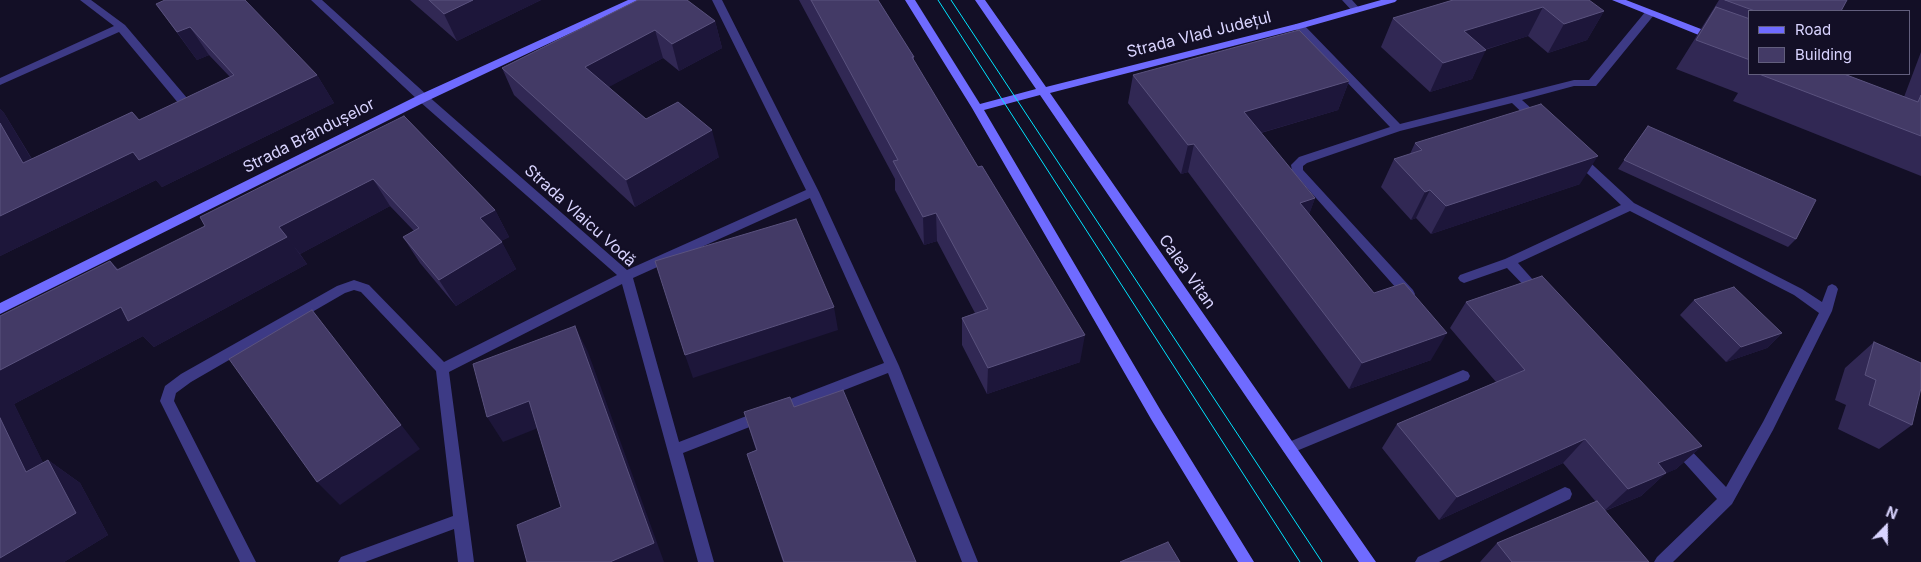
<!DOCTYPE html>
<html>
<head>
<meta charset="utf-8">
<style>
	body { margin:0 }
	#map { position:relative; width:1921px; height:562px; overflow:hidden; background:#130f26; font-family:Inter,sans-serif }
	canvas { display:block }
	.legend { position:absolute; left:1748px; top:10px; width:162px; height:65px; box-sizing:border-box; background:#130f26; border:1px solid #625e7d; margin:0; padding:6px 9px; list-style:none; font-size:15px; color:#d9d4ff }
	.legend li { display:flex; align-items:center; gap:10px; height:25px }
	.legend b { width:25px; border:1px solid #625e7d }
	.north { position:absolute; left:1861px; top:502px; width:50px; height:50px; -webkit-text-stroke:4px #130f26; paint-order:stroke; rotate:22deg; font-size:14px; font-weight:700; line-height:20px; text-align:center; color:#d9d4ff }
	.north::after { content:''; display:block; margin:auto; width:18px; height:22px; background:#d9d4ff; clip-path:polygon(50% 0,100% 100%,50% 72%,0 100%) }
</style>
</head>
<body>
<div id="map">
<canvas width="1921" height="562"></canvas>
<ul class="legend">
<li><b style="height:6px;background:#6f6bff"></b>Road</li>
<li><b style="height:14px;background:#433a66"></b>Building</li>
</ul>
<div class="north">N</div>
</div>
<script>
const c = document.querySelector('canvas').getContext('2d');
c.lineJoin = 'round';
function poly(rows) {
  const path = new Path2D();
  for (const r of rows) {
    path.moveTo(r[0], r[1]);
    for (let i = 2; i < r.length; i += 2) path.lineTo(r[i], r[i + 1]);
  }
  return path;
}
function fillPath(path, color) {
  c.fillStyle = color;
  c.fill(path, 'evenodd');
}
function stroke(path, color, width, dash) {
  c.strokeStyle = color;
  c.lineWidth = width;
  c.lineCap = dash ? 'butt' : 'round';
  c.setLineDash(dash || []);
  c.stroke(path);
}
function drawText(font, color, halo, rows, align = 'center') {
  c.font = font + ' Inter,sans-serif';
  c.lineWidth = 4;
  c.setLineDash([]);
  c.textBaseline = 'middle';
  c.strokeStyle = halo;
  c.fillStyle = color;
  for (const [text, x, y, turn = 0] of rows) {
    c.save();
    c.translate(x, y);
    c.rotate((+turn || 0) * Math.PI / 180);
    c.textAlign = isNaN(turn) ? turn : align;
    if (halo) c.strokeText(text, 0, 0);
    c.fillText(text, 0, 0);
    c.restore();
  }
}
const lane = poly([
	[1342,0,1352,0,1361,10,1356,13,1353,12,1342,0],
	[1650,10,1655,13,1654,15,1596,86,1574,86,1522,100,1542,118,1543,121,1542,124,1534,124,1512,103,1400,131,1307,163,1303,166,1303,170,1413,290,1415,294,1413,298,1405,298,1292,171,1291,165,1299,157,1390,127,1295,28,1295,24,1303,24,1400,124,1574,80,1589,80,1646,11,1650,10],
	[1578,154,1582,155,1634,203,1802,289,1822,302,1828,286,1832,284,1836,286,1838,289,1832,311,1773,430,1732,504,1673,562,1654,562,1657,557,1717,499,1673,450,1671,446,1673,442,1678,440,1683,442,1726,487,1763,422,1819,313,1794,295,1630,211,1518,263,1542,290,1544,293,1542,296,1534,296,1507,268,1464,283,1460,281,1458,278,1460,275,1505,259,1621,205,1574,161,1572,158,1574,155,1578,154],
	[1463,370,1468,372,1470,376,1468,380,1294,452,1289,454,1284,452,1282,448,1284,444,1463,370],
	[1565,487,1570,489,1572,494,1570,499,1439,562,1415,562,1418,557,1565,487]
]);
const street = poly([
	[80,0,91,0,125,25,187,98,188,101,187,104,179,104,119,32,0,85,0,78,114,26,80,0],
	[311,0,322,0,427,95,627,270,806,190,712,0,722,0,819,192,899,366,978,562,962,562,888,373,683,453,714,562,698,562,622,284,449,372,474,562,458,562,454,529,365,562,338,562,341,557,453,516,436,371,361,292,354,290,345,293,191,382,176,393,174,401,256,562,240,562,160,401,165,386,181,374,337,286,354,280,369,285,444,362,617,275,419,101,311,0],
	[810,198,884,363,679,442,633,278,810,198]
]);
const secondary = poly([
	[628,0,641,0,427,101,0,314,0,303,419,95,628,0],
	[905,0,915,0,980,104,1036,89,975,0,985,0,1046,87,1296,24,1381,0,1397,0,1395,2,1303,28,1050,93,1376,562,1359,562,1040,95,984,110,1161,411,1254,562,1238,562,1151,419,972,108,905,0],
	[1612,0,1626,0,1719,36,1720,38,1715,41,1711,40,1612,0]
]);
const tram = poly([
	[938,0,1300,562],
	[951,0,1322,562]
]);
const wall = poly([
	[410,0,541,0,457,41],
	[638,0,715,21,722,48,679,71,663,58,608,87,646,119,719,157,635,207,514,95,502,68],
	[799,0,878,0,914,57,914,61,1080,362,987,394,962,345,962,318,975,313,937,241,924,245,895,190,895,179],
	[1453,0,1604,11,1587,40,1548,53,1528,36,1485,50,1472,79,1430,92,1381,47,1393,18],
	[1719,0,1847,0,1841,11,1750,11,1750,74,1844,74,1904,97,1921,52,1921,176,1733,101,1738,93,1676,69],
	[156,4,317,75,334,103,162,187,156,180,0,256,0,109,4,113,32,159,132,112,139,120,230,77,209,55,197,60],
	[1133,75,1349,81,1338,110,1261,133,1315,198,1309,214,1374,293,1431,360,1349,389,1188,172,1181,174,1128,103],
	[404,116,495,210,509,237,501,241,516,269,456,306,420,263,403,237,414,231,390,206,300,254,307,264,154,347,143,336,14,404,43,463,48,460,80,483,108,535,64,562,0,562,0,316,110,261,119,270,205,226],
	[1648,126,1796,239,1788,247,1618,169],
	[1415,143,1580,184,1431,234,1416,218,1411,220,1381,187,1394,159,1410,154],
	[1694,300,1782,333,1767,348,1726,362,1680,315],
	[1466,302,1702,446,1676,469,1666,473,1641,496,1605,511,1649,562,1480,562,1497,543,1596,502,1563,463,1439,520,1382,448,1397,424,1496,382,1450,328],
	[1874,342,1912,425,1879,449,1838,429,1846,405,1835,400,1845,368],
	[794,407,916,562,783,562,747,454,756,450,744,412]
]);
const shadedWall = poly([
	[473,0,541,0,457,41,444,14],
	[1543,7,1528,36,1451,60,1464,31],
	[1604,11,1587,40,1548,53,1564,24],
	[715,21,722,48,679,71,672,44],
	[190,27,209,55,197,60,177,32],
	[655,30,663,58,594,95,585,67],
	[1486,50,1472,79,1430,92,1443,63],
	[317,75,334,103,162,187,156,180,0,256,0,216,133,152],
	[1349,81,1338,110,1236,140,1244,112],
	[0,109,4,113,50,190,23,163,0,123],
	[712,130,719,157,635,207,626,180],
	[1194,144,1188,172,1181,174,1188,145],
	[1598,156,1580,184,1431,234,1446,206],
	[373,179,390,206,300,254,279,227],
	[1430,190,1416,218,1411,220,1425,192],
	[1315,198,1305,226,1300,203],
	[495,210,509,237,495,244,480,218],
	[936,213,937,241,924,245,923,217],
	[287,237,307,264,154,347,143,336,14,404,59,495,26,472,0,418,0,370,121,307],
	[502,242,516,269,456,306,439,280],
	[834,307,838,330,693,378,685,355],
	[312,310,420,449,340,505,317,482],
	[575,326,588,352,664,562,610,562],
	[1447,333,1431,360,1349,389,1362,363],
	[1782,333,1767,348,1726,362,1741,347],
	[1085,335,1080,362,987,394,988,368],
	[529,401,543,426,503,442,487,417],
	[1585,439,1563,463,1439,520,1457,497],
	[1702,446,1676,469,1656,478,1666,473,1641,496,1604,511,1628,489,1658,463],
	[48,460,80,483,108,535,64,562,0,562,0,558]
]);
const building = poly([
	[165,0,245,0,317,75,139,160,133,152,0,216,0,123,23,163,132,112,139,120,234,75,190,27,177,32,156,4,165,0],
	[429,0,473,0,444,14,429,0],
	[638,0,687,0,715,21,672,44,655,30,585,67,646,119,678,102,712,130,626,180,502,68,638,0],
	[811,0,878,0,914,57,912,57,978,167,982,166,1085,335,988,368,962,318,988,309,936,213,923,217,893,161,898,160,811,0],
	[1453,0,1589,0,1604,11,1564,24,1543,7,1464,31,1486,50,1443,63,1393,18,1453,0],
	[1725,0,1847,0,1841,11,1755,11,1725,0],
	[1716,7,1750,19,1750,60,1696,40,1716,7],
	[1299,30,1349,81,1244,112,1315,198,1300,203,1374,293,1404,283,1447,333,1362,363,1194,144,1188,145,1133,75,1299,30],
	[1759,74,1844,74,1918,102,1921,95,1921,136,1759,74],
	[1541,104,1598,156,1446,206,1430,190,1425,192,1394,159,1422,150,1415,143,1541,104],
	[404,116,495,210,480,218,502,242,439,280,403,237,419,228,373,179,279,227,287,237,128,321,121,307,0,370,0,316,110,261,117,270,205,226,200,217,404,116],
	[1648,126,1816,200,1796,239,1624,160,1648,126],
	[796,219,834,307,685,355,655,261,796,219],
	[1542,276,1702,446,1658,463,1666,473,1628,489,1585,439,1457,497,1397,424,1525,370,1466,302,1542,276],
	[1734,287,1782,333,1741,347,1694,300,1734,287],
	[312,310,401,425,317,482,229,359,312,310],
	[575,326,654,543,610,562,527,562,517,525,561,507,529,401,487,417,473,364,575,326],
	[1874,342,1921,363,1921,388,1912,425,1869,405,1876,380,1865,375,1874,342],
	[843,390,916,562,784,562,747,454,757,450,744,412,790,397,794,407,843,390],
	[0,418,26,472,48,460,76,513,0,558,0,418],
	[1597,501,1649,562,1512,562,1497,543,1597,501],
	[1168,542,1180,562,1120,562,1168,542]
]);
const streetNames = [
	["Strada Vlad Județul",1199,35,-14],
	["Strada Brândușelor",309,136,-27],
	["Strada Vlaicu Vodă",580,216,42],
	["Calea Vitan",1187,272,55]
];
fillPath(lane, '#3d3a85');
fillPath(street, '#3d3a85');
fillPath(secondary, '#6f6bff');
stroke(tram, '#00e5ff', 1);
fillPath(wall, '#312854');
fillPath(shadedWall, '#1d163a');
fillPath(building, '#433a66');
stroke(building, '#5a527e', 1);
drawText('16px', '#d9d4ff', '#130f26', streetNames);
</script>
</body>
</html>
